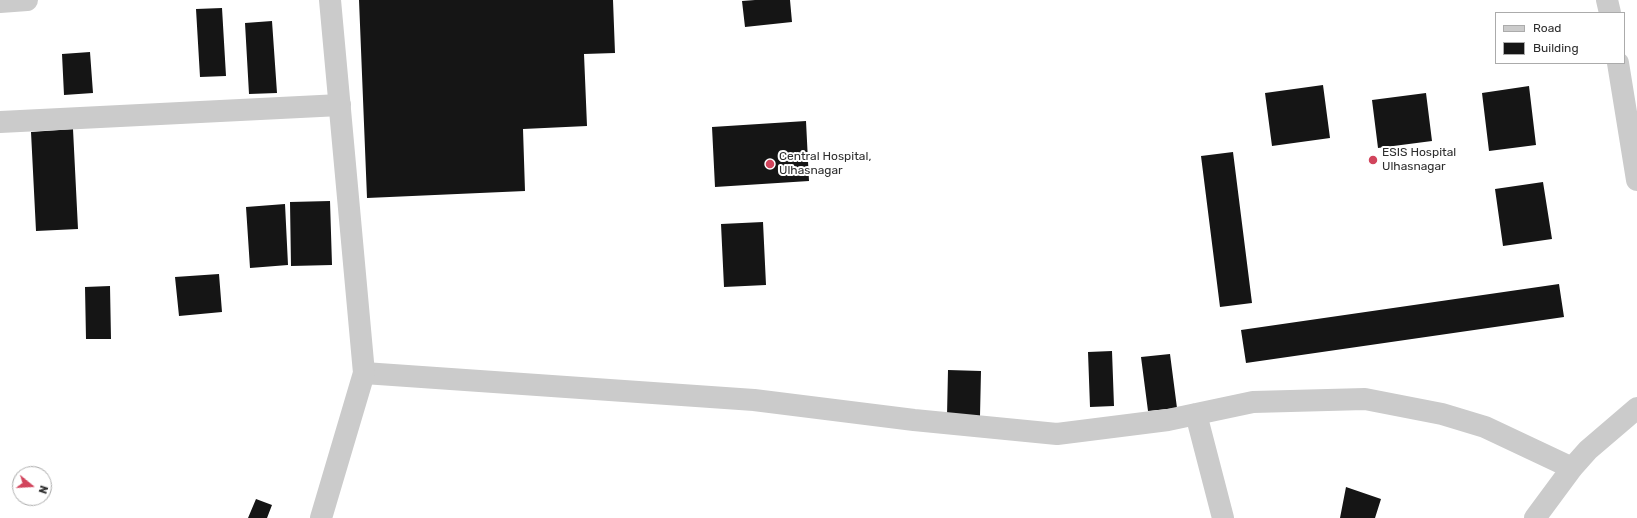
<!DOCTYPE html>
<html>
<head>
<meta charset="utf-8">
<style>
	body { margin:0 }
	#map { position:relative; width:1637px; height:518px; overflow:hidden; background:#fff; font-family:Rubik,sans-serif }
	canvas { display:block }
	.legend { position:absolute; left:1495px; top:12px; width:130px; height:52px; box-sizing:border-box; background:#fff; border:1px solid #ababab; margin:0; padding:5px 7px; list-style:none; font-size:12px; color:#2e2e2e }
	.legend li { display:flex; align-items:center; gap:8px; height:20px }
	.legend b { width:20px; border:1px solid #ababab }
	.north { position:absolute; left:12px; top:466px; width:40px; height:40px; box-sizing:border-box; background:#fff; border:1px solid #ababab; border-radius:50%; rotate:108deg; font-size:11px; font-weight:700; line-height:16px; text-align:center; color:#2e2e2e }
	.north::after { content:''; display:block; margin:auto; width:14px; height:18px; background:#d1445c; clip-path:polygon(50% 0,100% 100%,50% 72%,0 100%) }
</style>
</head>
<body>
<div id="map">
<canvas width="1637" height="518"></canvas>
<ul class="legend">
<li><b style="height:5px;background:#cbcbcb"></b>Road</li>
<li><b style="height:11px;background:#151515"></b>Building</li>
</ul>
<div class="north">N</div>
</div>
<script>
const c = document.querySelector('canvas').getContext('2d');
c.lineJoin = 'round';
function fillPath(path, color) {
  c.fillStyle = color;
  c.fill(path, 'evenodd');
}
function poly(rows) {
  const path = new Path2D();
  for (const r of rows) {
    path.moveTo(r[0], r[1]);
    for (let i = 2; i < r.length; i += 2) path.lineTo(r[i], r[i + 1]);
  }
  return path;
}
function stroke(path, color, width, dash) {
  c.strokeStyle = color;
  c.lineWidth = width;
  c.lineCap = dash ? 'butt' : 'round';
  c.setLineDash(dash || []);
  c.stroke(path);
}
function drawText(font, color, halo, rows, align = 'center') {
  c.font = font + ' Rubik,sans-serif';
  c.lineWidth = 4;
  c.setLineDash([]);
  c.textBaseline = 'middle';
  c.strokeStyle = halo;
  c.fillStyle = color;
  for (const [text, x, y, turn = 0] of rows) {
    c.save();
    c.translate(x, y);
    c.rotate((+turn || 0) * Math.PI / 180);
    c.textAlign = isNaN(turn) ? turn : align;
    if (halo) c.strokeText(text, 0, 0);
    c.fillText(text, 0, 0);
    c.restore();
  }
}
const building = poly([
	[359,0,613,0,615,53,584,54,587,126,523,129,525,191,367,198],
	[755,0,790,0,792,22,745,27,742,1],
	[222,8,226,76,200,77,196,9],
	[272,21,277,93,249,94,245,23],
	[90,52,93,93,64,95,62,54],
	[1323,85,1330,138,1272,146,1265,93],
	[1529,86,1536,145,1489,151,1482,93],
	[1426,93,1432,141,1378,148,1372,100],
	[806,121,809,181,715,187,712,127],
	[73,129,78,229,36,231,31,132],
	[1233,152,1252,303,1220,307,1201,156],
	[1543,182,1552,239,1503,246,1495,189],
	[330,201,332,265,291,266,290,202],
	[285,204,288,265,250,268,246,207],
	[763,222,766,285,724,287,721,224],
	[219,274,222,312,179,316,175,277],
	[1559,284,1564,317,1246,363,1241,330],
	[110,286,111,339,86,339,85,287],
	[1112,351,1114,406,1090,407,1088,352],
	[1170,354,1177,408,1148,411,1141,357],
	[948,370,981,371,980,416,947,416],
	[1346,487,1381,499,1375,518,1340,518],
	[256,499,272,505,267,518,248,518]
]);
const minor = poly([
	[1607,0,1610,13],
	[0,2,27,0],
	[1618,63,1637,180],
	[0,122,340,105],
	[364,373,754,400,914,420,1057,434,1168,420,1253,402,1365,399,1442,414,1485,427,1572,468],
	[1196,414,1223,518],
	[1535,518,1572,468,1588,450,1637,408]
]);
const tertiary = poly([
	[321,518,364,373,330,0]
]);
const markers = [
	[1373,160,5,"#d1445c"],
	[770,164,5,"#d1445c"]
];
const poiNames = [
	["ESIS Hospital",1382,153],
	["Ulhasnagar",1382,167],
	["Central Hospital,",779,157],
	["Ulhasnagar",779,171]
];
fillPath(building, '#151515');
stroke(minor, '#cbcbcb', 22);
stroke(tertiary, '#cbcbcb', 22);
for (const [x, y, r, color] of markers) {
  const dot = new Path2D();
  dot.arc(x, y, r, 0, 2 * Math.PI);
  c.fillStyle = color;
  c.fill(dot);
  stroke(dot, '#fff', 1.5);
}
drawText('12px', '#2e2e2e', '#fff', poiNames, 'left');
</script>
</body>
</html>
